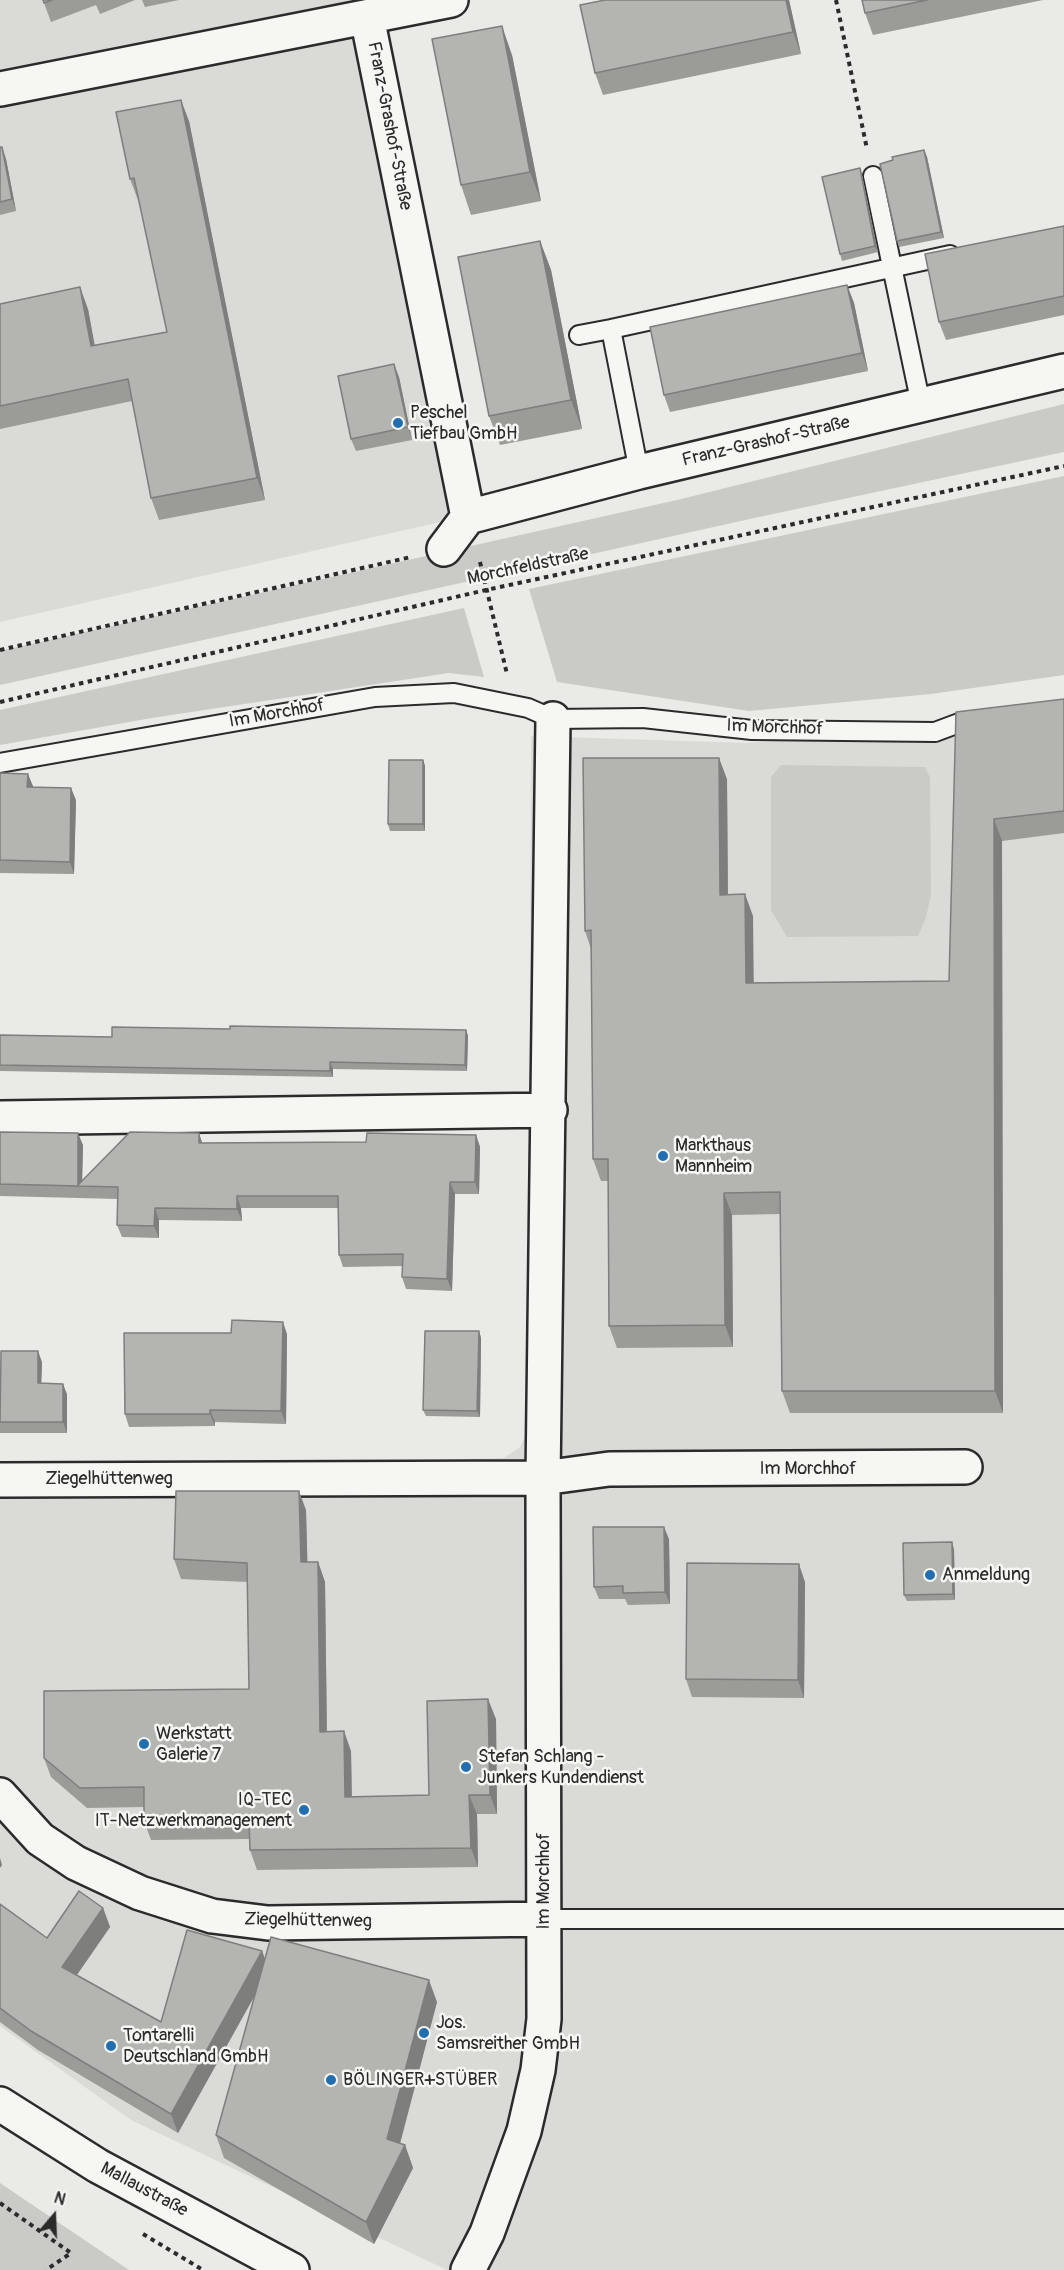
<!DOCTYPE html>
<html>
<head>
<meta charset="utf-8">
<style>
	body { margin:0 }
	#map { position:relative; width:1064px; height:2270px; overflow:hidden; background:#eaeae6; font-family:Pangolin,sans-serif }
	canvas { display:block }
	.north { position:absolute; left:24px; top:2186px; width:60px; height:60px; -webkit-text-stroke:4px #f6f6f2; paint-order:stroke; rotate:19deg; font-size:16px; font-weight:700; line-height:24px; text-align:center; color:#2b2b2b }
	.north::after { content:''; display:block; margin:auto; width:21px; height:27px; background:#2b2b2b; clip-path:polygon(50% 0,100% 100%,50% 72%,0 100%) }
</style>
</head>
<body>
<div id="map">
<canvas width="1064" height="2270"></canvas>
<div class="north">N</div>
</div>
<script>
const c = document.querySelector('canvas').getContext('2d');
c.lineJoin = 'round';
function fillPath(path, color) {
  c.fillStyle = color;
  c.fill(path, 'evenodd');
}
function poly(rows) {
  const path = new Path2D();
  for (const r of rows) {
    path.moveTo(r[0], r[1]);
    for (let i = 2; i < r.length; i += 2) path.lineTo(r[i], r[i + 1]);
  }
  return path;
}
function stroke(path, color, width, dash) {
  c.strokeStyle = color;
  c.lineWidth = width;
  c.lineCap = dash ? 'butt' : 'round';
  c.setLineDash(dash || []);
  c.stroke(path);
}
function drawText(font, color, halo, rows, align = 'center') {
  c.font = font + ' Pangolin,sans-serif';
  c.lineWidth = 5;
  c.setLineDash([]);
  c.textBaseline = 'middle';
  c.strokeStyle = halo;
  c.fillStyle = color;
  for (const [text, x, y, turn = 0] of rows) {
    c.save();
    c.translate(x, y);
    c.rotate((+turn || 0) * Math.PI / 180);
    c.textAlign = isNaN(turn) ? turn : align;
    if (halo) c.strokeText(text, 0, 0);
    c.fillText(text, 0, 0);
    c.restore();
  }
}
const built = poly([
	[0,0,357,0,345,3,449,520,0,622],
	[1064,715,1064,2270,447,2270,131,2120,0,2026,0,1467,176,1467,504,1458,520,1447,528,1431,531,736,746,743,960,728]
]);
const green = poly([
	[1064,404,1064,452,759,517,0,685,0,651,677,500],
	[1064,476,1064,675,931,694,749,711,557,682,529,589],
	[464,608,484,677,449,673,152,718,0,745,0,710],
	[781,765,925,767,930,778,931,895,926,917,918,936,787,937,771,910,771,777],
	[0,2183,129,2270,0,2270]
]);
const path = poly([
	[836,0,867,149],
	[480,562,507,674],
	[0,650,411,557],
	[0,702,486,590,1064,466],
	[0,2203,71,2253,46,2270],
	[143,2234,203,2270]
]);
const service = poly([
	[873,176,921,405],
	[579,335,611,329],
	[639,472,611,329,950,255],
	[0,763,375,697,454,693,528,708,553,719,643,718,752,730,935,732,959,723],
	[545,1919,1064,1919]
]);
const minor = poly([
	[367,17,468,517,639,472,1064,371],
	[0,89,451,0],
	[444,549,468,517],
	[0,1118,550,1110],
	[0,1480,543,1478,609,1469,965,1467],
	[0,1795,40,1839,76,1863,140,1893,212,1916,268,1923,545,1919],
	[468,2270,487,2233,524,2131,538,2070,544,2019,543,1478,553,719]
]);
const secondary = poly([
	[0,2104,98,2166,292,2270]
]);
const wall = poly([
	[43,0,135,0,100,14,96,5,51,22],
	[142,0,179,0,145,7],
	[789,0,801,54,603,95,595,73],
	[862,0,1043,0,873,35,865,13],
	[512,55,541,201,471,215,461,185],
	[189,121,265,500,159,520,151,498,132,401,0,429,0,304,88,309,94,345,167,332,139,200,138,200,130,179],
	[0,147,2,147,6,159,16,211,0,215],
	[924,150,927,157,944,238,899,247,897,241,893,160],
	[860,168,862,175,878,252,842,261,840,254],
	[1064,226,1064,315,946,340,939,322],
	[540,241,551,270,582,429,500,445,489,416],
	[847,285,854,303,868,371,670,412,664,395],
	[399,377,412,440,356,451,351,439],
	[1064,699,1064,833,1002,841,1003,1413,790,1413,782,1391,780,1214,732,1215,733,1347,617,1348,609,1326,608,1181,601,1181,593,1159,591,949,585,931,727,779,728,894,753,916,753,983,949,981,956,712],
	[423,760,425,766,425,831,390,831,388,824],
	[0,773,33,787,76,800,74,874,0,873],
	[230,1029,466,1030,468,1036,467,1071,333,1069,333,1077,0,1071,0,1035,112,1037],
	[0,1132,83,1145,82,1180,202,1143,366,1142,476,1135,480,1147,479,1194,455,1194,452,1291,406,1289,402,1277,402,1266,343,1267,339,1255,338,1208,241,1208,242,1221,159,1220,159,1238,122,1237,117,1225,118,1199,0,1196],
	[479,1331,481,1338,480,1417,426,1416,423,1410],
	[287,1334,286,1424,215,1422,215,1426,129,1427,125,1414],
	[42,1362,41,1383,67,1394,67,1433,0,1433,0,1392],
	[306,1510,307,1562,318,1562,325,1582,327,1731,351,1751,352,1797,429,1795,496,1719,497,1814,477,1814,478,1867,257,1870,250,1850,249,1839,151,1840,144,1821,144,1807,87,1808,51,1777,44,1758,249,1689,247,1582,181,1579,174,1559],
	[669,1539,670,1604,628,1605,625,1599,599,1599,594,1587],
	[954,1549,955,1600,907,1601,904,1595],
	[805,1582,804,1698,692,1697,686,1679],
	[0,1904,47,1938,103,1908,110,1927,77,1975,161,2022,262,1951,265,1959,437,2002,400,2144,405,2145,413,2168,374,2244,224,2158,216,2135,255,1995,178,2133,38,2050,0,2022]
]);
const shadedWall = poly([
	[786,0,789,0,801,54,793,32],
	[502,26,512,55,541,201,530,172],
	[181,100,189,121,265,500,257,478],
	[2,147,6,159,16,211,12,199],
	[924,150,927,157,944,238,941,232],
	[860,168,862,175,878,252,875,246],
	[540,241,551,270,582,429,571,400],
	[847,285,854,303,868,371,862,353],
	[80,287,88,309,99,368,91,346],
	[394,364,399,377,412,440,408,427],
	[719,758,727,779,728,916,720,895],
	[423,760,425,766,425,831,423,824],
	[28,774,33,786,32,799,27,787],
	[71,788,76,800,74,874,70,862],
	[994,819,1002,841,1003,1413,995,1391],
	[745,894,753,916,754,1005,746,983],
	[466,1030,468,1036,467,1071,465,1065],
	[330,1062,333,1069,333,1077,330,1071],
	[78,1133,83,1145,82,1186,78,1186],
	[199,1133,203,1145,199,1143],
	[476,1135,480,1147,479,1194,475,1182],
	[450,1182,455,1194,452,1291,447,1279],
	[724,1193,732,1215,733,1347,725,1325],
	[237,1196,241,1208,242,1221,237,1209],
	[155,1208,159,1220,159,1238,154,1226],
	[283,1322,287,1334,286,1424,281,1411],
	[479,1331,481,1338,480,1417,477,1411],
	[38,1351,42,1362,41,1393,38,1383],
	[63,1384,67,1394,67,1433,63,1422],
	[210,1410,215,1422,215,1426,210,1414],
	[299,1491,306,1510,308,1582,301,1562],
	[664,1527,669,1539,670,1604,665,1592],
	[952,1542,954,1549,955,1600,953,1594],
	[318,1562,325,1582,327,1751,320,1732],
	[799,1564,805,1582,804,1698,798,1680],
	[488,1699,496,1719,497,1814,490,1795],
	[344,1731,351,1751,352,1817,345,1797],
	[469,1795,477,1814,478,1867,471,1848],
	[0,1858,2,1865,0,1868],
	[103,1908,110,1927,69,1986,62,1967],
	[262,1951,269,1970,178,2133,171,2114],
	[429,1980,437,2002,395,2162,387,2139],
	[405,2145,413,2168,374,2244,366,2222]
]);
const building = poly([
	[43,0,52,0,44,3,43,0],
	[605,0,786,0,793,32,595,73,580,5,605,0],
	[862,0,927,0,865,13,862,0],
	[502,26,530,172,461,185,432,39,502,26],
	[181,100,257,478,151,498,128,379,0,406,0,304,80,287,91,346,167,332,134,178,130,179,116,112,181,100],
	[0,147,2,147,12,199,0,202,0,147],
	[924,150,941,232,897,241,880,164,893,160,892,157,924,150],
	[860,168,875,246,840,254,822,177,860,168],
	[1064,226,1064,296,939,322,925,254,1064,226],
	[540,241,571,400,489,416,458,257,540,241],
	[847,285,862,353,664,395,650,327,847,285],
	[394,364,408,427,351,439,338,376,394,364],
	[1064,699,1064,811,994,819,995,1391,782,1391,780,1192,724,1193,725,1325,609,1326,608,1159,593,1159,591,930,585,931,583,758,719,758,720,895,745,894,746,983,949,981,956,712,1064,699],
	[389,760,423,760,423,824,388,824,389,760],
	[0,773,28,774,27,787,71,788,70,862,0,860,0,773],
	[230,1026,466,1030,465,1065,330,1062,330,1071,0,1065,0,1035,112,1037,112,1027,230,1029,230,1026],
	[0,1132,78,1133,78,1185,130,1132,199,1133,199,1143,366,1142,367,1133,476,1135,475,1182,450,1182,447,1279,402,1277,403,1254,339,1255,338,1196,237,1196,237,1209,155,1208,154,1226,117,1225,118,1187,0,1184,0,1132],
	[232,1320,283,1322,281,1411,210,1410,210,1414,125,1414,124,1333,231,1333,232,1320],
	[425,1331,479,1331,477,1411,423,1410,425,1331],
	[1,1351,38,1351,38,1383,63,1384,63,1422,0,1422,1,1351],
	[176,1491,299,1491,301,1562,318,1562,320,1732,344,1731,345,1797,429,1795,427,1701,488,1699,490,1795,469,1795,471,1848,250,1850,249,1820,144,1821,144,1787,80,1788,44,1758,44,1691,249,1689,247,1563,174,1559,176,1491],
	[593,1527,664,1527,665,1592,623,1593,623,1586,594,1587,593,1527],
	[952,1542,953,1594,904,1595,903,1543,952,1542],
	[687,1563,799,1564,798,1680,686,1679,687,1563],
	[79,1891,103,1908,62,1967,161,2022,187,1930,262,1951,171,2114,31,2031,0,2008,0,1904,47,1938,79,1891],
	[271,1937,429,1980,387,2139,405,2145,366,2222,216,2135,271,1937]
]);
const markers = [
	[398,423,6,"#1f6fb2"],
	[663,1156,6,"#1f6fb2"],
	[930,1575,6,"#1f6fb2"],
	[144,1744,6,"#1f6fb2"],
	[466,1767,6,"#1f6fb2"],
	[304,1810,6,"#1f6fb2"],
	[424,2033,6,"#1f6fb2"],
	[111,2046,6,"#1f6fb2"],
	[331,2080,6,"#1f6fb2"]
];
const streetNames = [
	["Franz-Grashof-Straße",389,126,79],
	["Franz-Grashof-Straße",766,442,-13],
	["Morchfeldstraße",528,567,-12],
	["Im Morchhof",277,714,-10],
	["Im Morchhof",775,728,2],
	["Im Morchhof",808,1469],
	["Ziegelhüttenweg",109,1479],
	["Im Morchhof",544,1881,-90],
	["Ziegelhüttenweg",308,1921,1],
	["Mallaustraße",144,2190,28]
];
const poiNames = [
	["Peschel",410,413],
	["Tiefbau GmbH",410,434],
	["Markthaus",675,1146],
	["Mannheim",675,1167],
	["Anmeldung",942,1575],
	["Werkstatt",156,1734],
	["Galerie 7",156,1755],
	["Stefan Schlang -",478,1757],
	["Junkers Kundendienst",478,1778],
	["IQ-TEC",292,1800,"right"],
	["IT-Netzwerkmanagement",292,1821,"right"],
	["Jos.",436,2023],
	["Samsreither GmbH",436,2044],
	["Tontarelli",123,2036],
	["Deutschland GmbH",123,2057],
	["BÖLINGER+STÜBER",343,2080]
];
fillPath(built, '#dadad6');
fillPath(green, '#cacac7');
stroke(service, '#2b2b2b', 22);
stroke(minor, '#2b2b2b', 38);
stroke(secondary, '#2b2b2b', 38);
stroke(path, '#2b2b2b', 4, [4.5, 4.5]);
stroke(service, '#f6f6f2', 18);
stroke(minor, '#f6f6f2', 33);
stroke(secondary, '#f6f6f2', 33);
fillPath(wall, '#9b9b98');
fillPath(shadedWall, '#7e7e7c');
fillPath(building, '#b4b4b1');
stroke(building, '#7e7e7c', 1.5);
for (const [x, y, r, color] of markers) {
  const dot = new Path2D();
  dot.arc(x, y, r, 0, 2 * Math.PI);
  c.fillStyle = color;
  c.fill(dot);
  stroke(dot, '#f6f6f2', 2);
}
drawText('18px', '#2b2b2b', '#f6f6f2', streetNames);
drawText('18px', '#2b2b2b', '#f6f6f2', poiNames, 'left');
</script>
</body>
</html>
